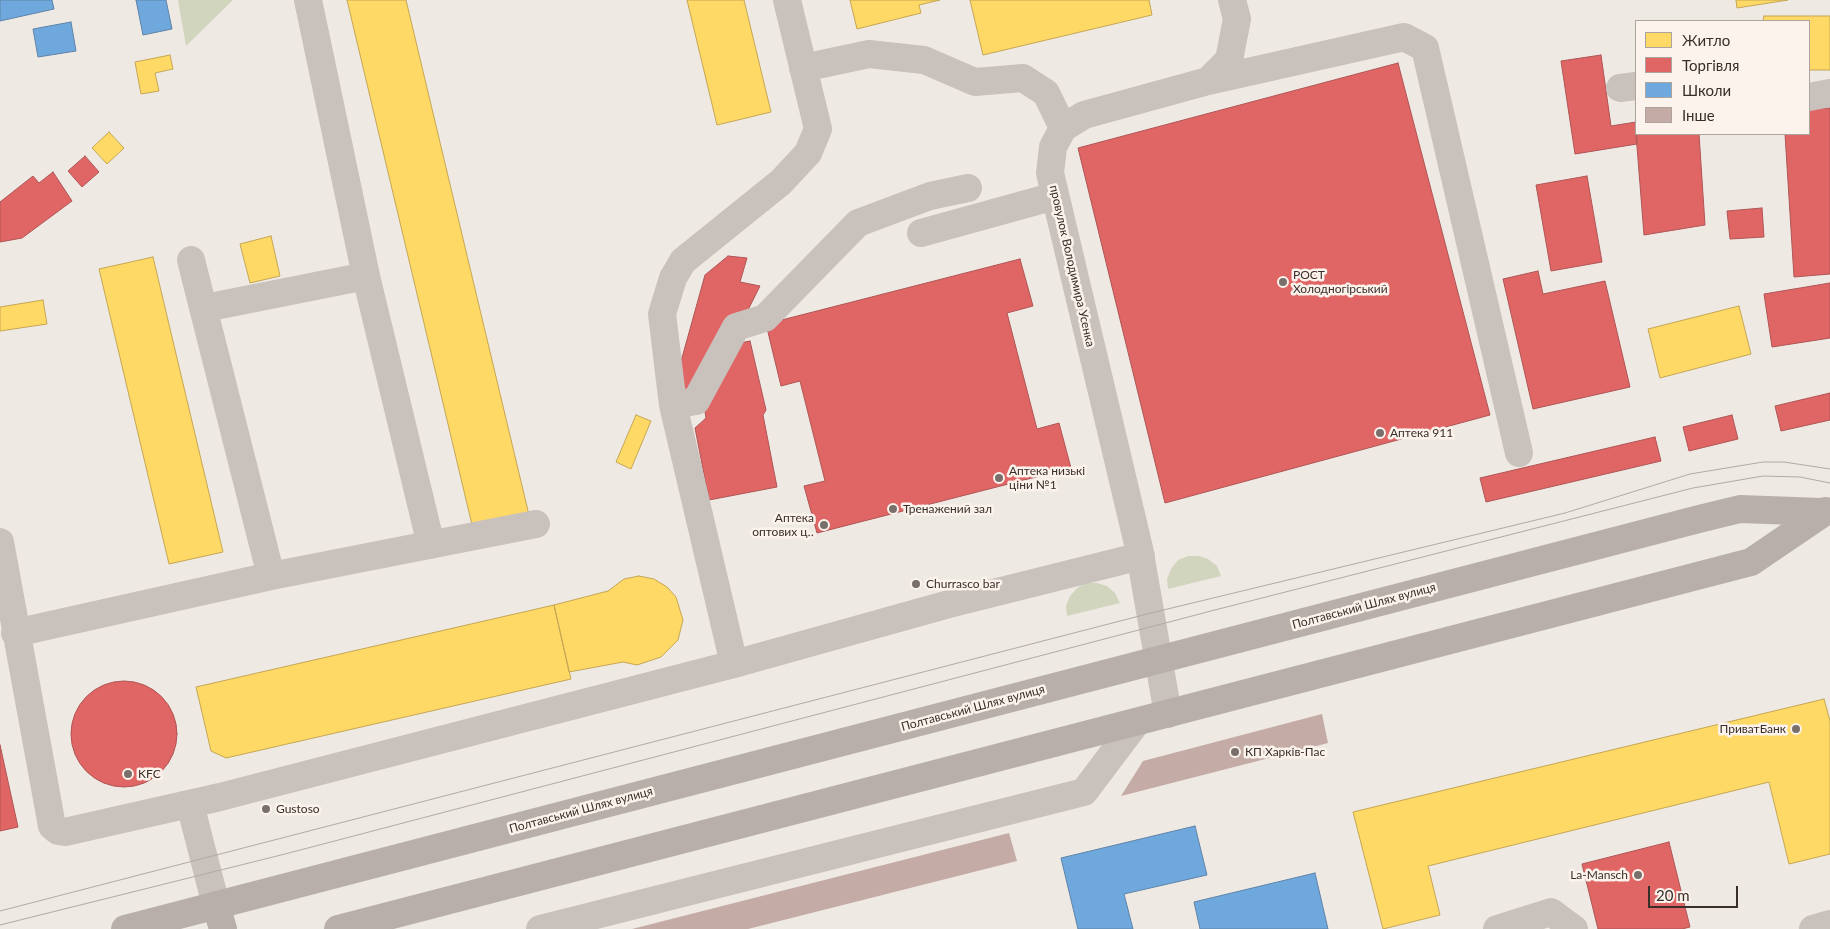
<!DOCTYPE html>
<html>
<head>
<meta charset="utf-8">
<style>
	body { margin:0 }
	#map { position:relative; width:1830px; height:929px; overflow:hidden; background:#efe9e4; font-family:Lato,sans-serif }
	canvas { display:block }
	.legend { position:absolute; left:1635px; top:20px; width:175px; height:115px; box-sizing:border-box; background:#fbf3ec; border:1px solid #aea49e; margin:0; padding:6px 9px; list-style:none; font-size:15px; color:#3a2e2a }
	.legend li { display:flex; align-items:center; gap:10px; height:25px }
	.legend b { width:25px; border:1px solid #aea49e }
	.scale { position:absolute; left:1648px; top:886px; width:90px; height:22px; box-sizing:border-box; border:2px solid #3a2e2a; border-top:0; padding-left:6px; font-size:15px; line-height:18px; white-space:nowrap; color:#3a2e2a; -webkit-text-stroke:4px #fbf3ec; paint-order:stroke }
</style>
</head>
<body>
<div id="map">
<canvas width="1830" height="929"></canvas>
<ul class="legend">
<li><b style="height:14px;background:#ffd966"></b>Житло</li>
<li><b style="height:14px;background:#e06666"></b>Торгівля</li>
<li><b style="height:14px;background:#6fa8dc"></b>Школи</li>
<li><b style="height:14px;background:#c4aba5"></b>Інше</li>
</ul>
<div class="scale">20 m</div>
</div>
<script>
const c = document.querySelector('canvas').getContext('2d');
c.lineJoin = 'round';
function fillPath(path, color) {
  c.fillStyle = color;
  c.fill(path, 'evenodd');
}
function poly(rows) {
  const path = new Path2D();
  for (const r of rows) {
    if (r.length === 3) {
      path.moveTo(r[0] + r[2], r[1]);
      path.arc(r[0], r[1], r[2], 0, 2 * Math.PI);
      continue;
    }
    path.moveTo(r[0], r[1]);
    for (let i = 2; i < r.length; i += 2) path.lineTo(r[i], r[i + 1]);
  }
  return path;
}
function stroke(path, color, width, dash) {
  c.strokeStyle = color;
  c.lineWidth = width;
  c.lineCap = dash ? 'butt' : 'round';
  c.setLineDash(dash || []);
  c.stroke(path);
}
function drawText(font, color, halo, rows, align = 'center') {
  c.font = font + ' Lato,sans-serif';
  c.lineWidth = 5;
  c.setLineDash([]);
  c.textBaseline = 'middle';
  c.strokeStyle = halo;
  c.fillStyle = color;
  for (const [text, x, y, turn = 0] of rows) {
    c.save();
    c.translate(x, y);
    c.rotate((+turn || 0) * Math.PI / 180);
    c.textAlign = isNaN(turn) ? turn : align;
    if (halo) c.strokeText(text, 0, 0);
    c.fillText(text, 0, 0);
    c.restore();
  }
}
const green = poly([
	[178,0,233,0,186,46],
	[1188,556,1199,556,1208,559,1217,566,1221,576,1168,589,1167,579,1171,569,1178,560],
	[1086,583,1097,583,1107,586,1115,593,1120,603,1067,616,1066,606,1070,596,1077,588]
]);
const homes = poly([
	[347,0,406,0,529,515,473,529,347,0],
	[687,0,744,0,771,112,717,125,687,0],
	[850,0,940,0,919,5,921,13,857,29,850,0],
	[970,0,1149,0,1152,15,983,55,970,0],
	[1736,0,1788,0,1737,8,1736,0],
	[1764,16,1830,16,1830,70,1809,70,1809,21,1763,21,1764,16],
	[170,55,173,69,155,73,159,91,141,94,135,62,170,55],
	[109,132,124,148,107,164,92,148,109,132],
	[271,236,280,276,250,283,240,244,271,236],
	[153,257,223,552,169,564,99,269,153,257],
	[43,300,47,324,0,331,0,307,43,300],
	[1739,306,1751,354,1660,378,1648,329,1739,306],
	[636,415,651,421,631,469,616,462,636,415],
	[639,576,654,579,667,587,676,597,683,620,678,640,661,657,637,665,623,662,569,672,554,605,608,591,624,579,639,576],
	[554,605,571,679,226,758,211,751,196,687,554,605],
	[1824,699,1830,721,1830,854,1789,864,1769,782,1428,866,1440,915,1383,929,1353,812,1824,699]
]);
const shops = poly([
	[1601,55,1611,126,1636,122,1637,144,1575,154,1561,61,1601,55],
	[1398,63,1490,415,1165,503,1078,148,1398,63],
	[1830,108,1830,274,1794,277,1785,134,1809,134,1809,109,1830,108],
	[1636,134,1699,134,1705,225,1644,235,1636,134],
	[85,156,99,172,82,187,68,171,85,156],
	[53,172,72,201,22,238,0,242,0,202,33,176,39,183,53,172],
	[1587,176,1602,262,1551,271,1536,185,1587,176],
	[1762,208,1764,237,1730,239,1727,211,1762,208],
	[728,256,747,258,740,282,760,286,745,316,701,388,683,394,680,365,705,275,728,256],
	[1020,259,1033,306,1007,313,1037,429,1059,423,1071,468,817,533,804,486,825,481,800,381,781,386,766,324,1020,259],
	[1538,271,1543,294,1605,281,1630,387,1533,409,1503,279,1538,271],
	[1830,283,1830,338,1772,347,1764,294,1830,283],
	[750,341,766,410,763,415,777,487,709,500,695,428,706,418,702,393,730,345,750,341],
	[1830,393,1830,420,1781,431,1775,406,1830,393],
	[1732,415,1738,439,1689,451,1683,427,1732,415],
	[1655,437,1661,461,1486,502,1480,478,1655,437],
	[124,734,53],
	[0,745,18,827,0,831,0,745],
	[1669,842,1690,927,1682,929,1598,929,1582,864,1669,842]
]);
const schools = poly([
	[0,0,52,0,54,9,0,21,0,0],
	[136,0,166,0,172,29,143,35,136,0],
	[71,22,76,51,38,57,33,29,71,22],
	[1195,826,1207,875,1124,894,1133,929,1078,929,1061,858,1195,826],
	[1315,873,1328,929,1200,929,1194,902,1315,873]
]);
const building = poly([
	[1322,714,1328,743,1121,796,1143,761],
	[1009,833,1017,861,748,929,632,929]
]);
const minor = poly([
	[308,0,366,276,431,545],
	[803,68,869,54,924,60,975,82,1023,78,1046,93,1063,128],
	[1208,81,1404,37,1425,48,1519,453],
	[1620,88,1636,86],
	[1809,97,1830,93],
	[921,233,1055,196],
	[191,260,271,576],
	[205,308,366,276],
	[673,405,696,401,736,327,765,318,858,223,930,196,968,188],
	[0,542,52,826,58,831,65,832,220,797,734,664,949,604,1141,556],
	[15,633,271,576,536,524],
	[734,664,673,405,662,314,673,278,683,261,781,182,808,153,818,129,787,0],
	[1168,714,1139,548,1050,173,1053,147,1063,128,1084,115,1208,81,1229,60,1237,19,1232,0],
	[190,804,216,905],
	[540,929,1084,792,1136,723],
	[1497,929,1551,912,1574,929],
	[1813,929,1830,924]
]);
const major = poly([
	[216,905,223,929],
	[125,929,1699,519,1740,509,1822,512],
	[338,929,1751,562,1826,511]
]);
const tram = poly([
	[0,911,1151,613,1565,513,1690,474,1763,462,1784,462,1830,469],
	[0,925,285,854,1211,611,1693,488,1763,476,1800,477,1830,483]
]);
const markers = [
	[1283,282,5,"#796f6b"],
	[1380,433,5,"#796f6b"],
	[999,478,5,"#796f6b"],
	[893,509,5,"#796f6b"],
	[824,525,5,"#796f6b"],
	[916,584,5,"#796f6b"],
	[1796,729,5,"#796f6b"],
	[1235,752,5,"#796f6b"],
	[128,774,5,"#796f6b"],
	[266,809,5,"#796f6b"],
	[1638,875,5,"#796f6b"]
];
const streetNames = [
	["провулок Володимира Усенка",1072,266,77],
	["Полтавський Шлях вулиця",1364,606,-15],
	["Полтавський Шлях вулиця",973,708,-15],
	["Полтавський Шлях вулиця",581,810,-15]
];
const poiNames = [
	["РОСТ",1293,275],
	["Холодногірський",1293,289],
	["Аптека 911",1390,433],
	["Аптека низькі",1009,471],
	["ціни №1",1009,485],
	["Тренажений зал",903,509],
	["Аптека",814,518,"right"],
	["оптових ц‥",814,532,"right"],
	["Churrasco bar",926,584],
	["ПриватБанк",1786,729,"right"],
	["КП Харків-Пас",1245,752],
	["KFC",138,774],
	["Gustoso",276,809],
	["La-Mansch",1628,875,"right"]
];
fillPath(green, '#d2d5be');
fillPath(homes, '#ffd966');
stroke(homes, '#c4a654', 1);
fillPath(shops, '#e06666');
stroke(shops, '#ae5554', 1);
fillPath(schools, '#6fa8dc');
stroke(schools, '#5f83a7', 1);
fillPath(building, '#c4aba5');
stroke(minor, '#c9c1bc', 28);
stroke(major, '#b8afab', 28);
stroke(tram, '#b0aaa7', 1);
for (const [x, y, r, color] of markers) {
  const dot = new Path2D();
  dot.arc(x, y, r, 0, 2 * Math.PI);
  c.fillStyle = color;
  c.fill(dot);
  stroke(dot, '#fbf3ec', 2);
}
drawText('12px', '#3a2e2a', '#fbf3ec', streetNames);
drawText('12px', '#3a2e2a', '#fbf3ec', poiNames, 'left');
</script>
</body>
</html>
